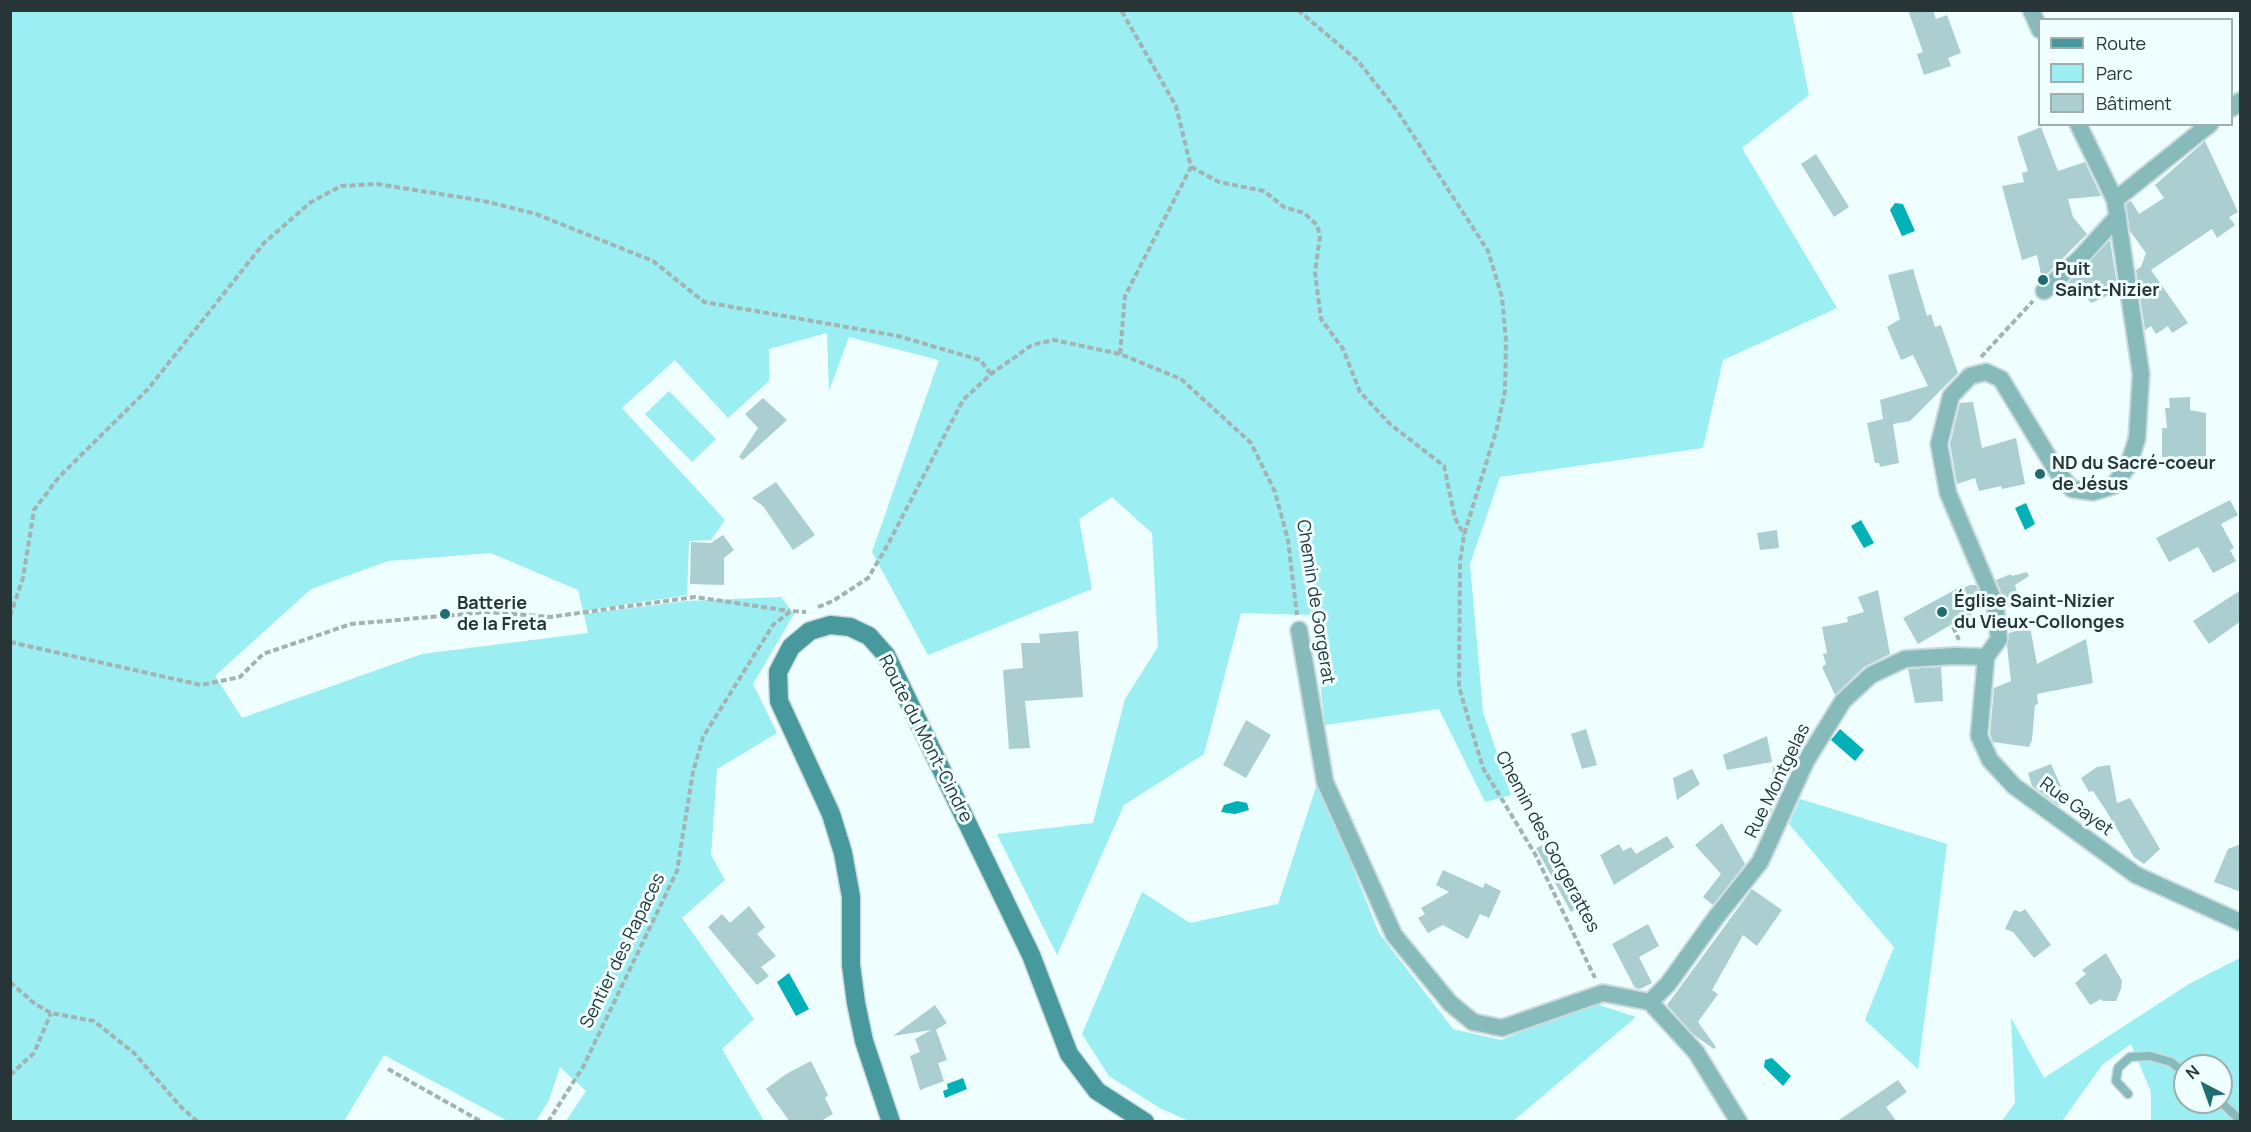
<!DOCTYPE html>
<html>
<head>
<meta charset="utf-8">
<style>
	body { margin:0 }
	#map { position:relative; width:2251px; height:1132px; overflow:hidden; background:#effefe; font-family:Manrope,sans-serif }
	canvas { display:block }
	.frame { position:absolute; inset:0; border:12px solid #273536; pointer-events:none }
	.legend { position:absolute; left:2038px; top:18px; width:195px; height:108px; box-sizing:border-box; background:#effefe; border:2px solid #9faeae; margin:0; padding:8px 10px; list-style:none; font-size:18px; color:#273536 }
	.legend li { display:flex; align-items:center; gap:12px; height:30px }
	.legend b { width:30px; border:2px solid #9faeae }
	.north { position:absolute; left:2173px; top:1054px; width:60px; height:60px; box-sizing:border-box; background:#effefe; border:2px solid #9faeae; border-radius:50%; rotate:319deg; font-size:16px; font-weight:700; line-height:24px; text-align:center; color:#273536 }
	.north::after { content:''; display:block; margin:auto; width:21px; height:27px; background:#206c6f; clip-path:polygon(50% 0,100% 100%,50% 72%,0 100%) }
</style>
</head>
<body>
<div id="map">
<canvas width="2251" height="1132"></canvas>
<div class="frame"></div>
<ul class="legend">
<li><b style="height:8px;background:#47999d"></b>Route</li>
<li><b style="height:16px;background:#9beef1"></b>Parc</li>
<li><b style="height:16px;background:#abcfd1"></b>Bâtiment</li>
</ul>
<div class="north">N</div>
</div>
<script>
const c = document.querySelector('canvas').getContext('2d');
c.lineJoin = 'round';
function fillPath(path, color) {
  c.fillStyle = color;
  c.fill(path, 'evenodd');
}
function poly(rows) {
  const path = new Path2D();
  for (const r of rows) {
    path.moveTo(r[0], r[1]);
    for (let i = 2; i < r.length; i += 2) path.lineTo(r[i], r[i + 1]);
  }
  return path;
}
function stroke(path, color, width, dash) {
  c.strokeStyle = color;
  c.lineWidth = width;
  c.lineCap = dash ? 'butt' : 'round';
  c.setLineDash(dash || []);
  c.stroke(path);
}
function drawText(font, color, halo, rows, align = 'center') {
  c.font = font + ' Manrope,sans-serif';
  c.lineWidth = 6;
  c.setLineDash([]);
  c.textBaseline = 'middle';
  c.strokeStyle = halo;
  c.fillStyle = color;
  for (const [text, x, y, turn = 0] of rows) {
    c.save();
    c.translate(x, y);
    c.rotate((+turn || 0) * Math.PI / 180);
    c.textAlign = isNaN(turn) ? turn : align;
    if (halo) c.strokeText(text, 0, 0);
    c.fillText(text, 0, 0);
    c.restore();
  }
}
const green = poly([
	[10,11,1792,11,1809,95,1742,148,1837,308,1723,360,1703,448,1500,477,1470,564,1483,712,1511,795,1485,802,1439,709,1325,725,1312,615,1241,613,1204,754,1124,805,1057,955,997,834,1093,823,1125,699,1158,647,1152,533,1112,497,1079,519,1092,589,928,655,872,552,939,360,849,337,829,391,827,333,769,349,769,381,728,418,675,360,622,408,725,520,711,540,689,541,687,595,583,611,578,590,491,553,388,561,311,589,215,676,242,718,422,654,588,633,584,614,687,601,781,597,794,614,753,684,777,733,717,769,711,855,725,880,682,918,754,1019,722,1049,764,1121,566,1121,586,1091,560,1067,549,1100,536,1121,508,1121,384,1055,344,1121,11,1121],
	[669,391,716,439,692,462,645,414],
	[1318,781,1379,933,1453,1029,1501,1040,1593,1003,1636,1017,1512,1122,1189,1121,1160,1108,1109,1076,1082,1034,1142,892,1190,923,1278,904],
	[1800,799,1947,844,1918,1069,1865,1020,1894,947,1789,824],
	[2240,958,2240,1121,2151,1121,2151,1092,2131,1044,2103,1064,2062,1121,2001,1122,2015,1103,2011,1018,2044,1078,2189,984],
	[2185,1066,2221,1066,2221,1102,2185,1102]
]);
const water = poly([
	[1895,203,1903,204,1915,231,1902,236,1890,210],
	[2026,503,2035,524,2025,530,2015,508],
	[1861,520,1874,543,1864,548,1851,526],
	[1840,729,1864,750,1855,761,1831,740],
	[1237,801,1247,803,1249,810,1235,814,1221,812,1224,805],
	[789,973,809,1009,796,1016,777,982],
	[1772,1058,1791,1076,1783,1086,1764,1067,1765,1060],
	[963,1078,967,1089,945,1098,943,1091,948,1089,947,1084]
]);
const building = poly([
	[1908,10,1933,10,1936,19,1947,15,1961,53,1948,58,1951,66,1924,75,1917,54,1923,52],
	[2041,127,2058,171,2085,162,2101,196,2068,199,2073,217,2087,234,2042,279,2037,255,2022,260,2002,186,2024,182,2022,173,2028,171,2017,137],
	[2205,141,2238,212,2229,217,2235,225,2217,238,2212,229,2151,270,2188,323,2172,333,2168,326,2156,334,2151,326,2145,330,2136,270,2141,267,2146,253,2130,231,2126,204,2131,201,2139,214,2164,198,2155,185],
	[1816,154,1849,207,1834,217,1801,164],
	[2110,240,2118,291,2091,303,2081,290,2070,294,2067,284],
	[1913,269,1927,316,1931,314,1935,327,1941,325,1958,373,1910,421,1893,424,1899,463,1880,467,1879,463,1875,463,1867,423,1883,419,1880,400,1928,386,1913,355,1901,360,1887,327,1900,319,1888,275],
	[2190,397,2190,410,2206,413,2206,457,2162,457,2162,428,2167,428,2165,408,2170,408,2169,398],
	[763,398,787,420,743,460,739,457,758,428,745,414],
	[1973,402,1982,448,2016,438,2025,484,2002,489,2001,486,1979,491,1975,478,1957,484,1950,444,1960,403],
	[776,482,815,535,793,550,763,506,752,498],
	[2230,500,2238,515,2221,524,2234,548,2230,550,2236,561,2213,573,2198,547,2169,562,2156,538],
	[1777,530,1779,548,1760,550,1757,533],
	[723,535,734,550,724,558,724,585,690,584,691,542,711,543],
	[2027,572,2029,576,2015,585,2018,595,2004,599,1996,580,2011,574,2012,576],
	[1970,585,1976,585,1983,603,1975,608,1970,618,1959,620,1918,644,1903,618,1962,586,1963,588],
	[1878,590,1890,654,1864,667,1835,695,1822,667,1826,664,1823,654,1827,653,1822,627,1848,622,1847,617,1864,612,1858,597],
	[2241,590,2241,621,2209,644,2193,621],
	[2030,627,2037,664,2086,639,2093,683,2037,694,2038,704,2035,705,2032,740,2029,747,1993,742,1990,734,1994,688,2011,681,2007,646,2009,633],
	[1078,631,1083,697,1025,701,1030,748,1009,749,1003,670,1023,668,1021,643,1040,643,1039,634],
	[1941,667,1943,701,1915,703,1908,669],
	[1246,720,1271,735,1246,778,1223,765],
	[1586,729,1597,765,1582,769,1571,734],
	[1767,736,1772,762,1727,770,1723,755],
	[2051,764,2066,798,2059,806,2032,786,2028,773],
	[2110,765,2117,803,2130,798,2160,849,2144,864,2134,857,2105,809,2093,791,2089,792,2081,778,2097,767],
	[1773,766,1788,768,1788,775,1769,816],
	[1692,769,1700,784,1677,800,1673,778],
	[1722,823,1745,864,1713,905,1703,897,1721,874,1695,845],
	[1667,836,1674,847,1614,885,1600,855,1619,844,1623,851,1631,847,1636,854],
	[1551,841,1558,854,1561,853,1579,891,1589,903,1571,912,1536,848],
	[2241,844,2241,892,2214,882,2228,849],
	[1443,870,1483,888,1485,883,1501,891,1489,918,1480,914,1468,939,1443,925,1428,933,1418,918,1425,914,1421,908,1449,892,1436,885],
	[1752,889,1782,910,1757,946,1743,935,1712,990,1718,994,1698,1022,1716,1047,1714,1049,1694,1035,1667,1005],
	[749,906,765,927,757,934,776,956,761,967,769,976,757,985,708,927,722,914,730,923],
	[2025,909,2051,945,2034,958,2013,932,2005,929,2014,910,2021,912],
	[1648,924,1659,946,1639,957,1652,983,1640,989,1635,988,1612,944],
	[2106,953,2122,981,2121,989,2116,1001,2103,1001,2101,999,2090,1005,2075,983,2086,974,2082,970],
	[935,1005,947,1023,936,1030,947,1060,938,1063,944,1081,920,1090,910,1056,920,1052,915,1039,931,1030,893,1036],
	[811,1061,828,1095,825,1098,833,1114,819,1122,790,1122,766,1089,786,1074],
	[1898,1080,1907,1092,1886,1107,1897,1122,1836,1122]
]);
const path = poly([
	[1298,10,1358,61,1398,112,1488,251,1502,297,1506,341,1505,391,1497,428,1464,535,1460,562,1459,687,1483,768,1535,854,1595,978],
	[1191,167,1219,182,1264,191,1284,207,1304,213,1317,225,1320,236,1315,273,1321,319,1343,349,1360,392,1390,424,1444,466,1455,518,1464,535],
	[1120,354,1125,296,1191,167,1176,106,1121,10],
	[1981,357,2033,301],
	[818,607,833,601,868,578,886,548,963,400,991,374,1032,345,1054,340,1120,354,1181,379,1251,443,1275,492,1288,540,1297,615],
	[10,616,23,578,34,510,59,477,148,389,264,243,311,202,341,186,377,184,484,201,536,214,653,261,704,302,898,336,980,360,991,374],
	[1953,627,1959,640],
	[10,642,201,685,240,677,263,654,351,624,488,612,550,617,695,597,790,611],
	[10,982,35,1004,51,1013,94,1021,134,1053,180,1106,198,1122],
	[388,1069,482,1122],
	[10,1075,34,1053,51,1013],
	[548,1122,583,1067,677,871,693,772,703,737,773,625,791,611,806,612]
]);
const lane = poly([
	[2128,1094,2116,1081,2118,1068,2130,1057,2150,1056,2171,1062,2185,1073],
	[2221,1102,2240,1120]
]);
const street = poly([
	[2031,10,2040,30],
	[2232,108,2240,101],
	[2078,124,2115,200,2141,374,2137,439,2128,466,2113,486,2093,492,2072,489,2058,473,2001,379,1986,372,1970,376,1951,396,1939,444,1948,493,1995,604,1999,639,1986,657,1979,736,1990,760,2014,786,2136,875,2240,922],
	[2115,200,2210,124],
	[2044,291,2080,258,2118,216],
	[1299,630,1325,782,1394,935,1450,1003,1473,1022,1502,1028,1603,993,1650,1002,1696,1052,1739,1122],
	[1650,1002,1668,984,1717,916,1760,862,1806,761,1843,701,1871,675,1905,659,1955,656,1986,657]
]);
const secondary = poly([
	[891,1122,864,1041,856,1003,851,965,851,897,843,853,831,814,779,701,778,672,791,647,810,631,830,625,850,627,869,636,886,655,1031,955,1069,1054,1097,1091,1145,1122]
]);
const markers = [
	[2043,280,6,"#206c6f"],
	[2040,474,6,"#206c6f"],
	[1942,612,6,"#206c6f"],
	[445,614,6,"#206c6f"]
];
const poiNames = [
	["Puit",2055,270],
	["Saint-Nizier",2055,291],
	["ND du Sacré-coeur",2052,464],
	["de Jésus",2052,485],
	["Église Saint-Nizier",1954,602],
	["du Vieux-Collonges",1954,623],
	["Batterie",457,604],
	["de la Freta",457,625]
];
const streetNames = [
	["Chemin de Gorgerat",1315,602,81],
	["Route du Mont-Cindre",925,739,63],
	["Rue Montgelas",1778,781,-64],
	["Rue Gayet",2076,807,36],
	["Chemin des Gorgerattes",1547,842,62],
	["Sentier des Rapaces",623,951,-64]
];
fillPath(green, '#9beef1');
fillPath(water, '#00b2b7');
fillPath(building, '#abcfd1');
stroke(lane, '#cbdada', 11);
stroke(street, '#cbdada', 20);
stroke(secondary, '#cbdada', 21);
stroke(path, '#a3b2b2', 4, [6, 3]);
stroke(lane, '#87babb', 8);
stroke(street, '#87babb', 16);
stroke(secondary, '#47999d', 18);
for (const [x, y, r, color] of markers) {
  const dot = new Path2D();
  dot.arc(x, y, r, 0, 2 * Math.PI);
  c.fillStyle = color;
  c.fill(dot);
  stroke(dot, '#effefe', 2);
}
drawText('bold 18px', '#273536', '#effefe', poiNames, 'left');
drawText('18px', '#273536', '#effefe', streetNames);
</script>
</body>
</html>
